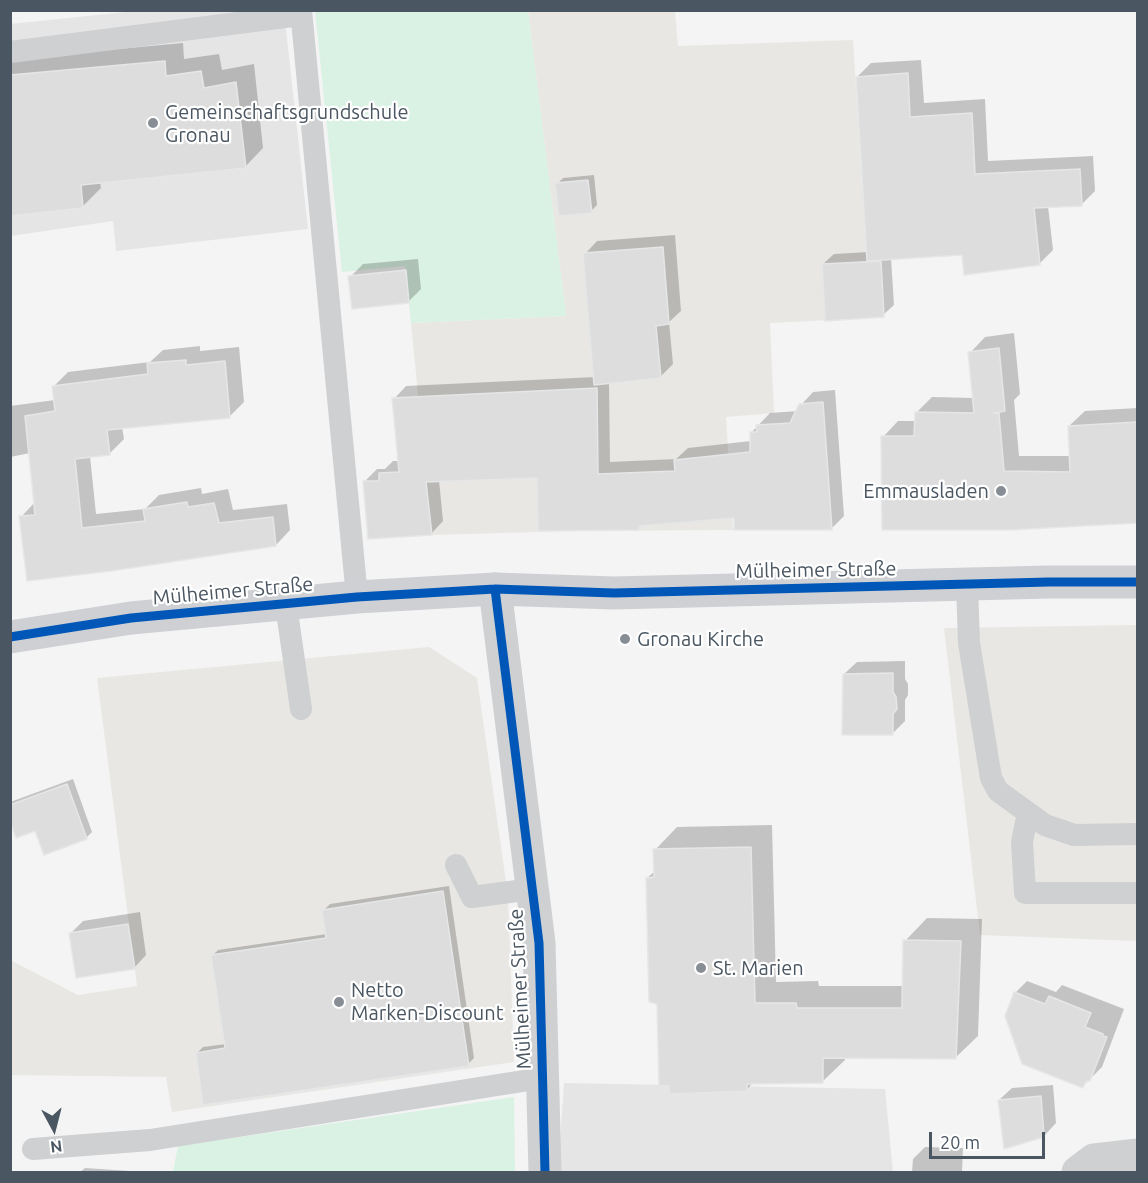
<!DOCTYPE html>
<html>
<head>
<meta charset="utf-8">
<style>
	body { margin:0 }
	#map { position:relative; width:1148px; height:1183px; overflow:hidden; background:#f4f4f4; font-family:Ubuntu,sans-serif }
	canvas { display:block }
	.frame { position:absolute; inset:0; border:12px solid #4a5661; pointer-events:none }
	.north { position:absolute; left:24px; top:1099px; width:60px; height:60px; -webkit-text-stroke:4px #fff; paint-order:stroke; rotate:173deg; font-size:16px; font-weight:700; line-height:24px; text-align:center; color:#4a5661 }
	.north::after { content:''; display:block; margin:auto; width:21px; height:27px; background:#4a5661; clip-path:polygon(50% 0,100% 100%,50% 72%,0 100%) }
	.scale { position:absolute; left:929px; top:1132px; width:116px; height:27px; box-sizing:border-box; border:3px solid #4a5661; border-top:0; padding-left:8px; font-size:18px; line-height:21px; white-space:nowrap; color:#4a5661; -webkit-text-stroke:4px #fff; paint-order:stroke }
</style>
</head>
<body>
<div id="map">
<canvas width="1148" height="1183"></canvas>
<div class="frame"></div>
<div class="north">N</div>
<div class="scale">20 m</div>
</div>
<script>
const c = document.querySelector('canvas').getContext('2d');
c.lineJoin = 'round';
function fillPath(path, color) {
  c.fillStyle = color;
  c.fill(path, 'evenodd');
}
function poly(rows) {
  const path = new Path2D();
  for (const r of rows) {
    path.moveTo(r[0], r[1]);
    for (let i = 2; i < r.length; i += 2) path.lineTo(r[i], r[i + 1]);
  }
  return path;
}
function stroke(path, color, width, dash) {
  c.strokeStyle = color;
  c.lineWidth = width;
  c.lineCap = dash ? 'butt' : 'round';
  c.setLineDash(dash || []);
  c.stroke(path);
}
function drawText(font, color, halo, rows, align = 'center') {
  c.font = font + ' Ubuntu,sans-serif';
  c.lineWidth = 4.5;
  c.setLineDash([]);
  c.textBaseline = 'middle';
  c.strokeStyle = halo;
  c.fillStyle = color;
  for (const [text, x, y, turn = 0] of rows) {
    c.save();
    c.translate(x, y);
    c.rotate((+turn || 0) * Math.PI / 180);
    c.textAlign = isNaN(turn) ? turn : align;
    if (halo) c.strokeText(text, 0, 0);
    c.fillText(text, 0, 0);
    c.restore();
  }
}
const commercial = poly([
	[528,11,675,11,678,46,853,40,870,318,770,323,774,413,726,417,733,530,573,531,432,535,411,323,566,316],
	[1137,625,1137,941,980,935,944,628],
	[429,647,477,678,508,896,514,1062,172,1112,166,1077,11,1075,10,960,78,995,137,986,97,678]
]);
const education = poly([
	[145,10,284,11,308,229,116,251,113,221,11,236,10,24],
	[564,1083,885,1089,893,1172,558,1172]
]);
const green = poly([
	[315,11,528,11,566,316,411,323,405,266,342,272],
	[514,1097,515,1172,173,1172,178,1146]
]);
const shadow = poly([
	[183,43,184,59,219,54,222,70,254,64,263,148,245,167,100,182,101,188,82,207,10,214,10,59],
	[921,60,924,103,985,99,988,161,1093,156,1095,191,1081,205,1048,206,1053,250,1039,264,964,253,891,258,894,305,883,315,823,264,834,254,868,252,857,77,871,63],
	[594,175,597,205,591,211,557,184,563,178],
	[675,235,681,311,669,322,673,364,660,377,609,382,610,462,676,459,688,448,751,441,751,433,770,413,798,411,801,405,813,392,835,390,844,516,832,528,735,517,642,525,638,528,538,476,439,480,443,521,431,534,364,482,377,469,385,469,393,461,400,461,394,399,406,386,595,377,585,254,597,241],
	[418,259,421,289,408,302,350,277,363,264],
	[1014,333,1020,394,1014,400,1019,456,1070,456,1069,426,1085,411,1138,408,1138,521,1010,528,883,437,898,421,916,421,916,413,932,397,974,398,970,353,985,337],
	[200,346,200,351,239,347,244,402,230,416,122,427,124,439,109,454,90,456,96,514,145,509,159,495,201,488,202,494,228,489,233,510,287,504,290,530,276,545,110,569,21,517,35,502,30,453,10,457,10,406,55,400,53,387,68,372,150,362,163,350],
	[905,661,905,679,908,684,908,695,905,700,905,721,893,733,844,674,857,662],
	[73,779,92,832,86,838,36,829,10,817,10,804,13,801],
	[772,825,776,982,818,981,819,986,904,986,905,941,927,918,982,919,978,1036,955,1058,845,1057,845,1060,822,1082,753,1083,746,1090,658,1003,647,878,655,871,655,850,677,827],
	[449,886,474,1058,468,1064,197,1053,203,1047,226,1044,212,956,218,950,327,934,324,910,330,904],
	[140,912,146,955,134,968,71,933,83,921],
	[1027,981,1056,992,1062,985,1124,1009,1102,1067,1083,1086,1015,993],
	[1053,1085,1056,1123,1044,1136,999,1100,1012,1088],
	[925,1147,963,1148,962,1172,912,1172,913,1159],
	[85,1168,145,1172,80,1172]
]);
const building = poly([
	[165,61,166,76,201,71,204,88,236,82,246,168,81,185,83,208,10,216,10,75,165,61],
	[908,73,910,117,972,113,975,174,1080,169,1082,206,1034,208,1040,265,964,275,962,255,867,261,856,77,908,73],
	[588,180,592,213,559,216,555,183,588,180],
	[663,247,669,324,656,326,661,378,594,385,583,253,663,247],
	[881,261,884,317,825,321,822,264,881,261],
	[406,270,409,303,352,309,348,276,406,270],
	[999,348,1005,411,994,413,999,413,1004,471,1070,472,1068,426,1137,422,1137,523,1010,530,882,530,881,436,914,436,915,412,974,413,968,352,999,348],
	[186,360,186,365,225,361,230,418,107,430,110,455,75,459,82,528,145,521,143,509,187,502,188,507,214,503,219,523,273,517,276,546,111,571,27,581,19,516,35,515,25,416,55,411,52,386,148,374,147,363,186,360],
	[597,388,598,474,675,471,674,460,750,452,750,432,757,432,756,425,790,423,799,404,823,402,832,530,734,530,734,518,639,526,639,530,538,531,537,478,426,482,432,535,368,539,363,481,379,481,379,473,399,472,392,398,597,388],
	[893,673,893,692,896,697,897,709,893,714,893,735,842,735,843,674,893,673],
	[67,784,87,839,44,855,35,831,16,838,10,821,10,805,67,784],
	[751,847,755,1003,796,1003,797,1008,902,1008,903,940,961,941,956,1059,823,1058,823,1083,747,1084,747,1091,669,1094,669,1086,659,1086,657,1004,649,1002,646,878,654,877,653,849,751,847],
	[443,891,469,1066,203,1105,196,1053,225,1048,211,955,326,938,322,910,443,891],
	[128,924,135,969,76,978,69,933,128,924],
	[1014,992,1045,1004,1049,996,1091,1013,1085,1027,1103,1034,1103,1036,1107,1037,1090,1081,1086,1081,1083,1088,1022,1064,1005,1016,1014,992],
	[1041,1096,1044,1137,1004,1149,998,1100,1041,1096]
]);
const service = poly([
	[301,10,357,597],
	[10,52,301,15],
	[967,584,969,643,991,778,998,791,1045,825,1074,835,1138,834],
	[286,605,301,709],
	[1028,813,1022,842,1025,893,1138,893],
	[456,865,472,897,532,889],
	[33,1149,150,1140,542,1078]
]);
const minor = poly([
	[495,589,539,943,545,1172]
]);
const tertiary = poly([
	[1078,1172,1094,1160,1138,1155]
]);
const secondary = poly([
	[10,637,131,618,357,597,495,589,614,593,1049,582,1138,582]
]);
const cycleway = poly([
	[495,589,539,943,545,1172],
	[10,637,131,618,357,597,495,589,614,593,1049,582,1138,582]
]);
const markers = [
	[153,123,6,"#868d94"],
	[1001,491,6,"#868d94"],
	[625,639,6,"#868d94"],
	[701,968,6,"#868d94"],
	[339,1002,6,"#868d94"]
];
const poiNames = [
	["Gemeinschaftsgrundschule",165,112],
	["Gronau",165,135],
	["Emmausladen",989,491,"right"],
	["Gronau Kirche",637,639],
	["St. Marien",713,968],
	["Netto",351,990],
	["Marken-Discount",351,1013]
];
const streetNames = [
	["Mülheimer Straße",816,570,-1],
	["Mülheimer Straße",233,591,-5],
	["Mülheimer Straße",520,989,-93]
];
fillPath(commercial, '#e8e7e3');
fillPath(education, '#e6e5e6');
fillPath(green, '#d9f2e3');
fillPath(shadow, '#0003');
fillPath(building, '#ddddde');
stroke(building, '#e5e6e7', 1.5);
stroke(service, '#ced0d2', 22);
stroke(minor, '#ced0d2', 33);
stroke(tertiary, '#ced0d2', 33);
stroke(secondary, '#ced0d4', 33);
stroke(cycleway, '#0057b8', 9);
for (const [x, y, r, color] of markers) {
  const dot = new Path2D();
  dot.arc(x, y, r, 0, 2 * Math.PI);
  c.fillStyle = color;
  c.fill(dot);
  stroke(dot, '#fff', 2);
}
drawText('20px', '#4a5661', '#fff', poiNames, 'left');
drawText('20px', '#4a5661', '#fff', streetNames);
</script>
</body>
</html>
